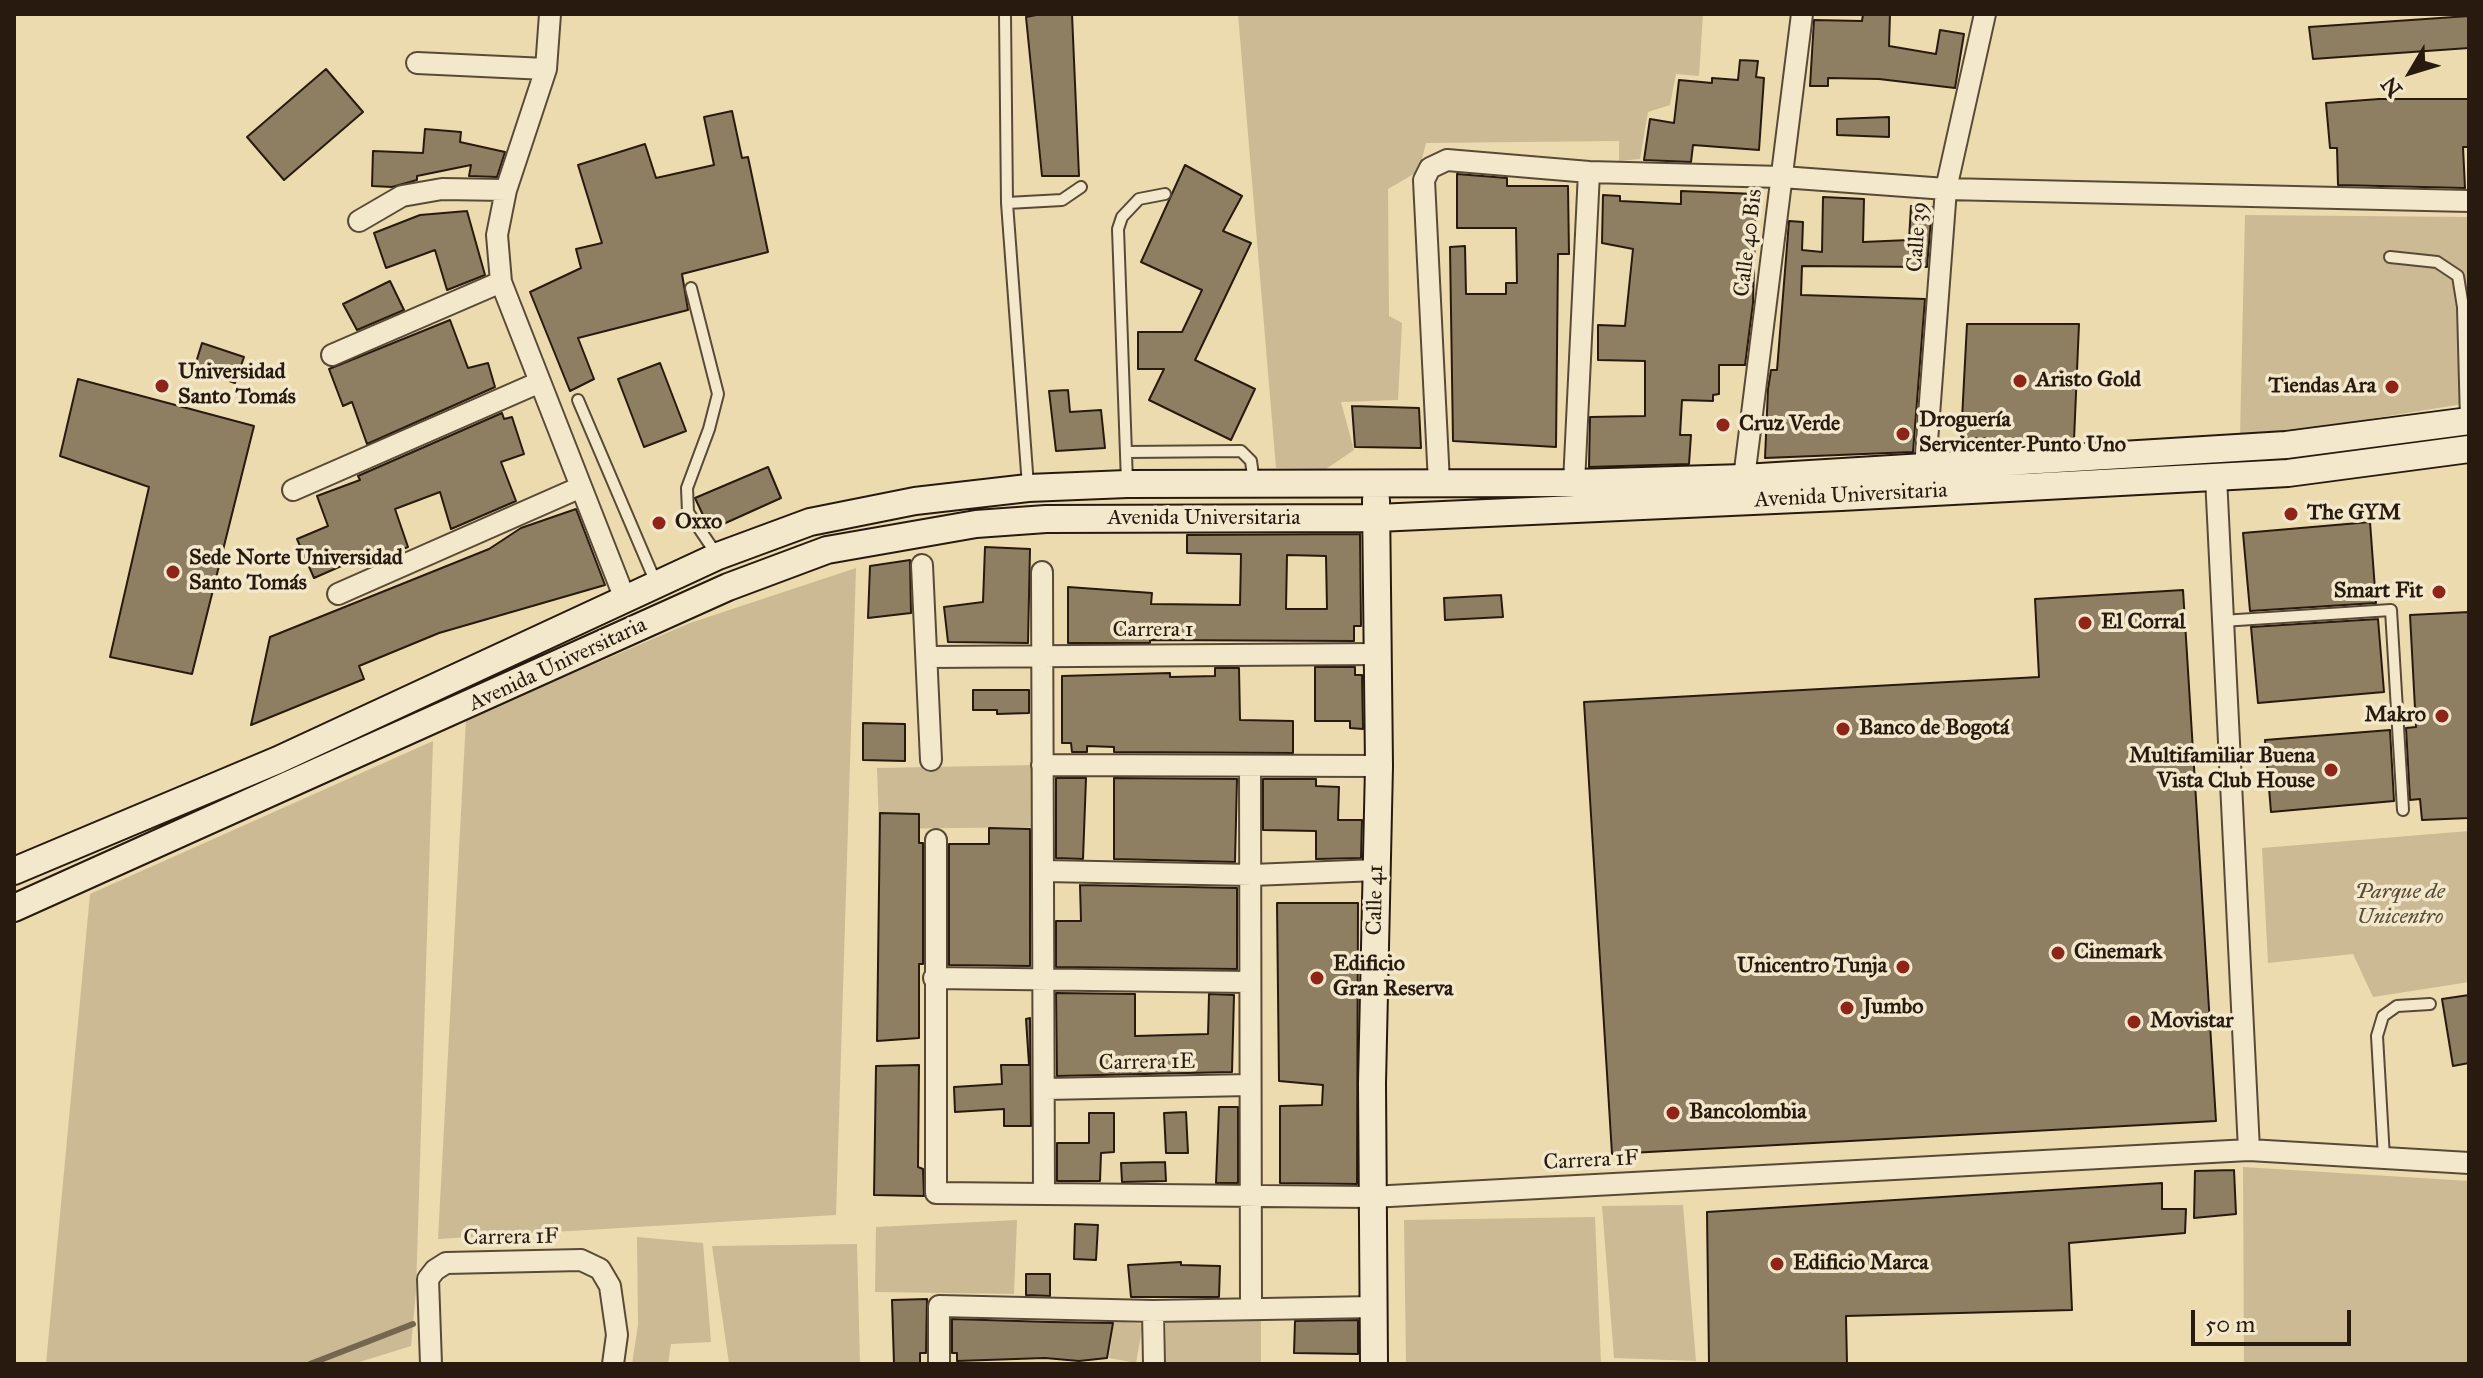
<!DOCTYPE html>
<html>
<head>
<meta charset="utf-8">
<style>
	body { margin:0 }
	#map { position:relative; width:2483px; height:1378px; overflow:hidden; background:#ecdbaf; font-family:"IM FELL Great Primer",serif }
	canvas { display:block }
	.frame { position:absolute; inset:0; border:16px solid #281a0f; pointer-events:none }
	.north { position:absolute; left:2371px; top:32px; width:80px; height:80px; -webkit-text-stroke:6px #f3e8cb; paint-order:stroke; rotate:232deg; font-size:22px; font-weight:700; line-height:32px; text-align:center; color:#281a0f }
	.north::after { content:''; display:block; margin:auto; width:28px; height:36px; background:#281a0f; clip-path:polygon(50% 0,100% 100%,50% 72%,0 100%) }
	.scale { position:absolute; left:2191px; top:1310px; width:160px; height:36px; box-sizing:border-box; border:4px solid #281a0f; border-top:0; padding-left:10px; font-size:24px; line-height:28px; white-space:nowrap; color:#281a0f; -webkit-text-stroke:6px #f3e8cb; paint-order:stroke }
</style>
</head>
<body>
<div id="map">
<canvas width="2483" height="1378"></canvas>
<div class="frame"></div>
<div class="north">N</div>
<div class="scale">50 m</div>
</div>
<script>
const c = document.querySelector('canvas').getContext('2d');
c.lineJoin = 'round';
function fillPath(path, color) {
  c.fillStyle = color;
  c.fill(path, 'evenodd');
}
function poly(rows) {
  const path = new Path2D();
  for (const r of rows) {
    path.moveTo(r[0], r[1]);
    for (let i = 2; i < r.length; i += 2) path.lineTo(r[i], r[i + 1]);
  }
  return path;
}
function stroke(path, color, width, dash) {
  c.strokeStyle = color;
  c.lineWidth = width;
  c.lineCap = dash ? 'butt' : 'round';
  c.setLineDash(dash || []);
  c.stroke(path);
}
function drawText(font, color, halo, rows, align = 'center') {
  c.font = font + ' "IM FELL Great Primer",serif';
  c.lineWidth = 7;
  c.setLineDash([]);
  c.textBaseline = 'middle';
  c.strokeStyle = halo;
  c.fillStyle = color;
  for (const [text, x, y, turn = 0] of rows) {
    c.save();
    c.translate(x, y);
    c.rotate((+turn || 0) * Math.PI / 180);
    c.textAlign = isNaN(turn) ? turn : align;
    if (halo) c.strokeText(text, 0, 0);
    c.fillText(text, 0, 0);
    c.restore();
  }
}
const green = poly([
	[1238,14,1703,14,1699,76,1676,74,1670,105,1648,112,1640,159,1619,161,1619,141,1426,143,1419,171,1388,189,1389,316,1402,323,1398,400,1341,402,1354,450,1326,469,1276,468],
	[2245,215,2469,217,2469,403,2333,425,2240,436],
	[856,568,836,1215,438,1239,466,719,690,623],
	[433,741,416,1291,411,1346,353,1364,46,1364,90,894],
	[1036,765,1038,827,879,829,877,768],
	[2469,831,2469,982,2373,997,2353,954,2268,963,2262,848],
	[2243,1167,2469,1181,2469,1364,2244,1364],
	[1683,1205,1696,1361,1614,1358,1602,1206],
	[1595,1217,1601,1364,1406,1364,1404,1220],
	[1017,1220,1014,1294,875,1292,876,1227],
	[637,1237,703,1243,711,1342,671,1344,668,1364,632,1364,638,1325],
	[857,1244,860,1364,729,1364,712,1246],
	[1166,1316,1261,1317,1261,1364,1166,1364],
	[1114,1321,1143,1324,1136,1363,1109,1358]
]);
const stream = poly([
	[310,1364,413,1324]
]);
const building = poly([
	[1041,14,1072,14,1079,176,1042,176,1026,17,1041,14],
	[1863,14,1890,14,1889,46,1936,54,1940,30,1964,34,1955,88,1879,79,1828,78,1828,86,1810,86,1814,20,1862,21,1863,14],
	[2469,16,2469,48,2313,59,2309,27,2469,16],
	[1740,60,1758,61,1756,77,1764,78,1759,150,1693,145,1691,162,1644,160,1650,119,1674,123,1679,80,1712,83,1712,78,1738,80,1740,60],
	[326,69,363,112,284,180,247,137,326,69],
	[2379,99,2469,99,2469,147,2463,147,2465,188,2338,185,2337,148,2330,148,2326,103,2379,99],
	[732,111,742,158,748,157,768,252,682,274,688,310,578,338,594,379,570,391,530,292,581,268,576,249,602,243,578,165,645,144,656,178,714,165,704,117,732,111],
	[1889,117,1889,137,1837,135,1837,119,1889,117],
	[425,129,461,132,460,142,505,152,497,177,469,176,471,165,417,176,417,180,392,187,372,186,373,151,423,153,425,129],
	[1185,165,1242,196,1223,231,1251,243,1195,360,1255,389,1231,440,1149,400,1164,369,1138,369,1138,332,1182,332,1202,290,1141,262,1185,165],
	[1457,174,1507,178,1507,186,1568,186,1569,254,1558,254,1556,447,1453,441,1450,247,1465,246,1466,294,1506,294,1506,283,1517,283,1516,228,1457,228,1457,174],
	[1681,191,1756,194,1753,303,1745,365,1719,365,1719,394,1713,395,1713,401,1682,400,1680,435,1691,435,1689,464,1589,467,1590,417,1645,416,1645,361,1598,360,1598,325,1625,326,1633,249,1602,243,1603,195,1620,196,1620,201,1681,204,1681,191],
	[1823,197,1864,199,1863,242,1909,240,1911,206,1932,207,1927,267,1802,266,1801,295,1925,299,1913,452,1765,458,1768,389,1771,370,1777,370,1789,221,1803,222,1802,250,1822,252,1823,197],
	[467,211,485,275,447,290,435,250,386,268,374,233,420,215,467,211],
	[390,281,404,310,357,330,343,304,390,281],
	[450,320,468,368,488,363,495,387,367,444,352,402,343,406,329,369,450,320],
	[1967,324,2079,324,2074,440,1961,438,1967,324],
	[202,343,244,357,235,383,194,369,202,343],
	[660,363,686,431,644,447,618,379,660,363],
	[78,379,254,426,192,674,110,657,149,487,60,456,78,379],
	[1068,390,1070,412,1101,410,1105,448,1056,451,1049,391,1068,390],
	[1352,406,1419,408,1421,448,1355,447,1352,406],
	[502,413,504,419,512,417,524,454,501,462,516,501,451,529,440,492,395,509,408,547,366,563,364,556,314,578,297,539,328,526,317,496,360,480,358,476,502,413],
	[768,467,781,498,710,530,695,498,768,467],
	[576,509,605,585,439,633,359,666,364,679,251,725,270,637,489,549,521,528,576,509],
	[2370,522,2376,603,2250,611,2243,533,2370,522],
	[1360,534,1361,626,1354,626,1354,641,1150,640,1150,643,1068,643,1068,587,1152,593,1151,604,1240,605,1241,554,1187,553,1187,535,1360,534],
	[1287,555,1326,556,1327,609,1286,609,1287,555],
	[985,547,1030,549,1028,643,948,642,944,607,983,602,985,547],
	[910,560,911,613,868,618,870,566,910,560],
	[2183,590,2216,1121,1612,1154,1584,702,2039,677,2035,599,2183,590],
	[1501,595,1503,617,1445,620,1444,598,1501,595],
	[2469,612,2469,818,2422,820,2420,799,2410,800,2406,728,2416,727,2410,615,2469,612],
	[2378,619,2384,692,2258,703,2251,627,2378,619],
	[1315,667,1355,667,1355,675,1362,675,1363,729,1350,728,1350,721,1315,721,1315,667],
	[1215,668,1239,668,1240,720,1293,721,1293,753,1114,752,1114,747,1087,746,1087,752,1072,752,1071,743,1062,743,1062,676,1170,673,1170,677,1215,676,1215,668],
	[973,690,1029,690,1029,713,997,714,997,710,973,710,973,690],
	[863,723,905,724,905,761,863,760,863,723],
	[2390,730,2394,801,2271,812,2265,740,2390,730],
	[1056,778,1086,778,1083,859,1056,858,1056,778],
	[1114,778,1237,779,1235,862,1114,859,1114,778],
	[1263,779,1316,779,1316,786,1339,787,1338,820,1362,820,1361,858,1316,859,1316,831,1263,830,1263,779],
	[880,813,919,814,919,843,923,843,923,964,919,964,919,1038,877,1041,880,813],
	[989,828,1030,829,1030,966,949,965,949,844,989,844,989,828],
	[1080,885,1237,888,1237,969,1056,967,1056,921,1081,921,1080,885],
	[1277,903,1358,903,1357,1184,1280,1183,1280,1106,1322,1105,1323,1085,1279,1081,1277,903],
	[1056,993,1135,994,1135,1036,1208,1034,1209,994,1234,995,1232,1072,1057,1076,1056,993],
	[2469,995,2469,1063,2453,1066,2442,999,2469,995],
	[1030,1018,1031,1126,1004,1126,1004,1109,955,1112,954,1087,1002,1084,1001,1065,1029,1065,1026,1019,1030,1018],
	[919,1065,918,1167,923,1169,924,1196,874,1195,876,1066,919,1065],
	[1219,1107,1238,1107,1238,1183,1216,1183,1219,1107],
	[1186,1112,1188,1153,1166,1153,1164,1113,1186,1112],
	[1089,1113,1114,1113,1114,1152,1101,1153,1100,1181,1057,1181,1057,1143,1089,1143,1089,1113],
	[1165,1162,1166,1181,1122,1182,1121,1163,1165,1162],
	[2234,1170,2236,1214,2194,1218,2195,1171,2234,1170],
	[2162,1183,2162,1209,2186,1209,2185,1233,2069,1243,2072,1310,1846,1316,1847,1364,1709,1364,1707,1212,2162,1183],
	[1075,1224,1098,1225,1096,1260,1074,1259,1075,1224],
	[1181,1262,1181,1265,1220,1266,1219,1297,1131,1297,1128,1265,1181,1262],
	[1026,1274,1050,1274,1050,1296,1026,1295,1026,1274],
	[927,1299,926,1353,920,1353,920,1364,894,1364,892,1300,927,1299],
	[952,1319,1050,1322,1113,1323,1107,1358,1079,1361,1045,1358,957,1361,957,1353,952,1353,952,1319],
	[1358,1320,1358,1354,1294,1353,1295,1321,1358,1320]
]);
const lane = poly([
	[1005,14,1007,203,1028,486],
	[1007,203,1062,200,1081,187],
	[2390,257,2437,262,2458,276,2463,307,2466,420],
	[691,288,718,394,709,429,687,488,688,512,717,555],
	[578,400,656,583],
	[1126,452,1241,451,1251,461,1254,483],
	[1127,482,1118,229,1122,217,1139,199,1165,194],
	[2222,621,2391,610,2403,810],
	[2384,1158,2377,1036,2383,1016,2397,1006,2430,1004]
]);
const street = poly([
	[550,14,546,69,506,190,497,235,501,282,625,599],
	[417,63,546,69],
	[359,221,402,196,442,189,506,190],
	[332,355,501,282],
	[1925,468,1946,189,1985,14],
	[2216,477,2249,1150],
	[1744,478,1802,14],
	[1439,483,1424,180,1430,168,1447,160,1589,172,1782,177,1946,189,2469,201],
	[1574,483,1589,172],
	[293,490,540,382],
	[922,565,931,760],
	[1042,572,1044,1192],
	[338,594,581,487],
	[928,657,1378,654],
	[1042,765,1379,766],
	[1250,767,1251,1306],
	[936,840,936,1193,1371,1197,2249,1150,2469,1163],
	[1045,871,1252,875,1377,870],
	[934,978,1249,982],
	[1045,1089,1250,1085],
	[1153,1311,1154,1364],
	[431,1364,428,1279,435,1270,446,1263,581,1260,600,1269,610,1286,617,1335,613,1364],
	[939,1364,939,1306,1153,1311,1374,1307]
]);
const secondary = poly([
	[14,871,278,760,718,556,810,522,915,501,1028,488,1127,484,1574,483,1744,478,2286,445,2469,421],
	[14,908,728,587,827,550,976,524,1046,519,1377,518,1841,497,2288,473,2469,449],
	[1374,1364,1372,1083,1379,766,1376,500]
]);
const markers = [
	[2020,381,8,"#8f2418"],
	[162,386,8,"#8f2418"],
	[2392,387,8,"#8f2418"],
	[1723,425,8,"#8f2418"],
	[1903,434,8,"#8f2418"],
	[2291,514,8,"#8f2418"],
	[659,523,8,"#8f2418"],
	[173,572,8,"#8f2418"],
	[2439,592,8,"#8f2418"],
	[2085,623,8,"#8f2418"],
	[2442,716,8,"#8f2418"],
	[1843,729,8,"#8f2418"],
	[2331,770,8,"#8f2418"],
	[2058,953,8,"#8f2418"],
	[1903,967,8,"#8f2418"],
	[1317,978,8,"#8f2418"],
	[1847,1008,8,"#8f2418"],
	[2134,1022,8,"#8f2418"],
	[1673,1113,8,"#8f2418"],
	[1777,1264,8,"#8f2418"]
];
const streetNames = [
	["Calle 39",1918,237,-86],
	["Calle 40 Bis",1749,243,-83],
	["Avenida Universitaria",1851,496,-3],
	["Avenida Universitaria",1204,519],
	["Carrera 1",1153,631],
	["Avenida Universitaria",558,665,-25],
	["Calle 41",1376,900,-89],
	["Carrera 1E",1147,1063,-1],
	["Carrera 1F",1591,1161,-3],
	["Carrera 1F",511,1238,-1]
];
const poiNames = [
	["Universidad",178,373],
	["Santo Tomás",178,398],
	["Aristo Gold",2036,381],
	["Tiendas Ara",2376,387,"right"],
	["Droguería",1919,421],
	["Servicenter Punto Uno",1919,446],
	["Cruz Verde",1739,425],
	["The GYM",2307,514],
	["Oxxo",675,523],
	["Sede Norte Universidad",189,559],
	["Santo Tomás",189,584],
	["Smart Fit",2423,592,"right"],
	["El Corral",2101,623],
	["Makro",2426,716,"right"],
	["Banco de Bogotá",1859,729],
	["Multifamiliar Buena",2315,757,"right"],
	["Vista Club House",2315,782,"right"],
	["Cinemark",2074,953],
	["Edificio",1333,965],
	["Gran Reserva",1333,990],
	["Unicentro Tunja",1887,967,"right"],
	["Jumbo",1863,1008],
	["Movistar",2150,1022],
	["Bancolombia",1689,1113],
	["Edificio Marca",1793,1264]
];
const parkNames = [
	["Parque de",2400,893],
	["Unicentro",2400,918]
];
fillPath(green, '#cbba94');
stroke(stream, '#75664f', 6);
fillPath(building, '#8e7e62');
stroke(building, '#281a0f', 2);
stroke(lane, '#594a37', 14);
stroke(street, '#594a37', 24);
stroke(secondary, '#281a0f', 30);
stroke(lane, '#f3e8cb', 10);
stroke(street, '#f3e8cb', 20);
stroke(secondary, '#f3e8cb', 26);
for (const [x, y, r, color] of markers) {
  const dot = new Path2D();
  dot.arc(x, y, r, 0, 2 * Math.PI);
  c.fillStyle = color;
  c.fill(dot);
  stroke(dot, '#f3e8cb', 3);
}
drawText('22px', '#281a0f', '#f3e8cb', streetNames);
drawText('bold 22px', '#281a0f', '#f3e8cb', poiNames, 'left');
drawText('italic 22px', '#594a37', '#f3e8cb', parkNames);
</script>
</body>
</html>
